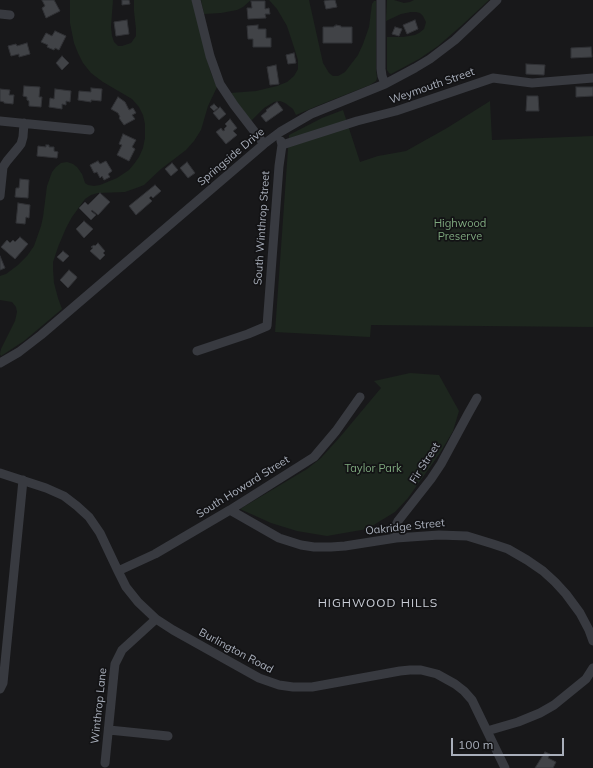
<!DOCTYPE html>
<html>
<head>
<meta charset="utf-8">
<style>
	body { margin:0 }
	#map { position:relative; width:593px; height:768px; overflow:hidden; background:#18181a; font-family:Mulish,sans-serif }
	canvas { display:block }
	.scale { position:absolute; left:451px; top:738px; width:113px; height:18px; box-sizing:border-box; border:2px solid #a9afbb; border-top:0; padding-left:5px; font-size:12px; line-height:14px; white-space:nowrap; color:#a9afbb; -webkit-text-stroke:3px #131315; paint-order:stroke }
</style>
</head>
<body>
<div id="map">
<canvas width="593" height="768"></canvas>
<div class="scale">100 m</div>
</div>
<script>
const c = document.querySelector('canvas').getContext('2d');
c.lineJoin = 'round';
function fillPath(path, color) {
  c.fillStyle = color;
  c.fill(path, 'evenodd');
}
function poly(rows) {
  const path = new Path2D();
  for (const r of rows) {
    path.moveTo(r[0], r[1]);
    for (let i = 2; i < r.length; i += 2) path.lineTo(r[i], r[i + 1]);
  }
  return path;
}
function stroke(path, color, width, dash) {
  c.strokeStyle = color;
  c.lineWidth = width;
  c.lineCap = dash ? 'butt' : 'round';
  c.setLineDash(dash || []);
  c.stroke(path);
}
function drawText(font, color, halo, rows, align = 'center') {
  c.font = font + ' Mulish,sans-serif';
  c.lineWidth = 3.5;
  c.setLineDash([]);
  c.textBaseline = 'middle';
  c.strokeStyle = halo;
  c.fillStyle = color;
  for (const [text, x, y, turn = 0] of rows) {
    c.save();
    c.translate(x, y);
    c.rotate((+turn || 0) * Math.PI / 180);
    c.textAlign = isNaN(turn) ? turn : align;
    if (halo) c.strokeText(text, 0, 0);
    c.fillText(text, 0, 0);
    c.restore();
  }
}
const green = poly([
	[70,0,113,0,111,27,112,36,114,42,118,46,122,46,131,43,136,36,136,29,134,11,134,0,192,0,206,55,211,73,217,87,208,106,201,130,194,141,186,150,161,169,144,185,139,187,125,192,98,193,91,195,85,199,72,217,66,228,58,247,53,262,53,269,54,283,58,298,62,309,24,341,1,356,0,354,1,349,15,321,17,312,16,307,12,302,0,300,0,276,6,274,18,265,27,256,34,246,41,226,43,217,47,186,52,172,56,167,61,163,67,162,73,164,77,167,82,174,85,183,88,185,94,186,100,185,117,178,129,170,134,164,139,157,143,148,145,138,145,124,143,115,139,107,132,99,103,82,91,73,83,63,78,53,74,43,70,23],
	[201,0,251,0,243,7,237,10,221,13,204,14],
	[269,0,309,0,323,63,329,73,333,76,338,76,345,72,358,55,363,44,369,27,372,4,374,1,376,1,376,69,377,78,376,81,370,85,317,106,296,115,293,109,285,103,280,101,274,102,264,108,251,121,230,93,256,91,277,86,287,82,294,76,298,69,298,60,292,41,287,26,277,9],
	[387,0,394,0,404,3,410,2,414,0,489,0,461,26,438,46,419,59,391,74,389,73,387,70,387,37,403,37,415,35,419,33,424,29,426,22,423,16,420,13,416,12,411,12,401,14,386,21],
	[490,101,492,140,593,136,593,327,371,325,370,337,275,332,289,135,322,118,343,110,360,162,378,156,406,151,447,128],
	[410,373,439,375,459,411,453,431,440,453,408,498,395,512,367,529,327,536,297,531,271,523,240,509,307,469,321,458,340,437,381,388,374,381]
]);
const building = poly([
	[42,0,54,0,60,11,46,18,42,8,45,6,42,0],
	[122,0,129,0,130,4,122,5,122,0],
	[329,0,335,0,337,7,326,9,324,1,329,0],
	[251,1,265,1,265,9,269,8,270,14,265,14,266,18,248,19,247,8,252,8,251,1],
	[127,20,129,34,116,36,114,22,127,20],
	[415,20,418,29,407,34,403,25,415,20],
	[258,25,258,29,266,29,266,38,271,38,271,47,253,47,253,39,248,39,247,26,258,25],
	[336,25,341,26,341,27,352,27,352,43,323,43,323,27,334,27,334,26,336,26,336,25],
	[395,27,402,29,399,36,392,34,395,27],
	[55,31,66,36,59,50,55,48,54,50,47,47,48,45,41,42,46,33,52,36,55,31],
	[27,43,30,54,19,57,19,54,11,56,8,46,16,44,17,46,27,43],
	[591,47,592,57,571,58,571,48,591,47],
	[294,53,296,63,288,64,286,55,294,53],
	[62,56,69,63,62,70,56,63,62,56],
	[526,64,545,65,544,75,526,74,526,64],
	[276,65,279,84,270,85,267,67,276,65],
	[24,86,40,87,39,97,42,97,41,107,29,106,29,101,27,100,27,97,23,96,24,86],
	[576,87,593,87,593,96,576,97,576,87],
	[91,88,102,89,101,101,91,100,91,102,78,100,79,91,91,92,91,88],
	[0,89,10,90,9,95,14,95,13,104,4,103,4,102,0,101,0,89],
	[55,89,71,91,70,102,66,101,66,105,62,104,62,109,49,107,50,98,54,99,55,89],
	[527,96,538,96,539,111,526,111,527,96],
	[118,97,125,102,129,110,133,108,136,113,132,115,135,119,124,125,119,118,120,117,118,113,111,109,118,97],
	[277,102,283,110,266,122,261,116,267,111,266,110,277,102],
	[214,104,218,108,214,111,210,107,214,104],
	[220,107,226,114,219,120,213,113,220,107],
	[230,119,237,128,233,131,237,135,226,144,216,132,221,128,223,131,225,130,224,129,227,126,225,124,230,119],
	[123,134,136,140,132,147,135,149,129,161,117,155,122,145,119,144,123,134],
	[46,145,49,145,49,147,54,147,54,151,58,152,57,158,37,156,38,146,46,147,46,145],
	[98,161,100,164,106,161,112,171,108,174,110,177,104,180,102,176,100,178,97,172,94,173,90,165,98,161],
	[187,162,195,173,188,178,180,168,187,162],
	[172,163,178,170,171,176,165,169,172,163],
	[20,179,29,180,28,198,15,197,16,188,19,188,20,179],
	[155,185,161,191,153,198,151,196,149,198,152,201,136,215,129,206,155,185],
	[100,193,110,202,98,215,92,210,91,211,96,215,91,220,79,208,85,202,88,205,100,193],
	[18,203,30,205,29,218,26,217,25,224,16,223,18,203],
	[84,221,93,229,84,238,76,229,84,221],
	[20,237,28,244,15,259,1,247,7,240,10,243,13,240,15,242,20,237],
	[98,243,105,251,103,253,105,255,100,260,90,251,93,248,91,247,94,245,95,246,98,243],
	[63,251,69,256,63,262,57,257,63,251],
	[0,256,5,268,0,270,0,256],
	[69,270,77,277,76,279,68,288,60,280,69,270],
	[545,752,550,754,548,758,556,762,553,768,535,768,545,752]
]);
const street = poly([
	[196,0,210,56,220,84,234,105,264,144],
	[381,0,381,69,382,76,385,84],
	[0,14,10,15],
	[0,121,90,130],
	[282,145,357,121,396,111,493,78,532,83,593,78],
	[0,196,3,167,7,161,17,149,21,144,23,137,24,123],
	[197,351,248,334,267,326,279,166,282,145,281,141],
	[0,363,19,352,41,335,264,144,280,132,311,114,385,84,415,68,430,59,455,40,474,22,497,0],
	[0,473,46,488,64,496,77,506,89,517,100,533,118,571,126,587,138,602,156,619,173,630,259,678,279,685,293,687,312,687,400,671,410,670,421,670,437,674,455,684,464,691,472,700,505,768],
	[230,510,279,538,301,545,314,547,331,547,345,546,396,538,439,535,467,536,493,544,508,549,527,560,543,571,555,582,566,594,580,613,589,630,593,641],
	[396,538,394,529,398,521,431,479,441,464,468,414,477,398],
	[118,571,155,554,230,510,314,457,336,431,360,397],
	[0,689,3,683,23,480],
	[109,730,168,736],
	[487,731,518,722,540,713,554,705,586,679,593,668],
	[105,763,114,673,115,664,122,650,156,619]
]);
const streetNames = [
	["Weymouth Street",432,86,-19],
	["Springside Drive",231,157,-40],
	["South Winthrop Street",262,228,-86],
	["Fir Street",425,463,-57],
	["South Howard Street",243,487,-32],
	["Oakridge Street",405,527,-6],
	["Burlington Road",236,651,28],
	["Winthrop Lane",99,706,-84]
];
const parkNames = [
	["Highwood",460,224],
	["Preserve",460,237],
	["Taylor Park",373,469]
];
const neighbourhoodNames = [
	["HIGHWOOD HILLS",378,603]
];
fillPath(green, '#1d261e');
fillPath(building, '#414347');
stroke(building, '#313236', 1);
stroke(street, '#383a40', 9);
drawText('11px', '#a9afbb', '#131315', streetNames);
drawText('11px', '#7ea87e', '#131315', parkNames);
c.letterSpacing = '1px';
drawText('12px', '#caced7', '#131315', neighbourhoodNames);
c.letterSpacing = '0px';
</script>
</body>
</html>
